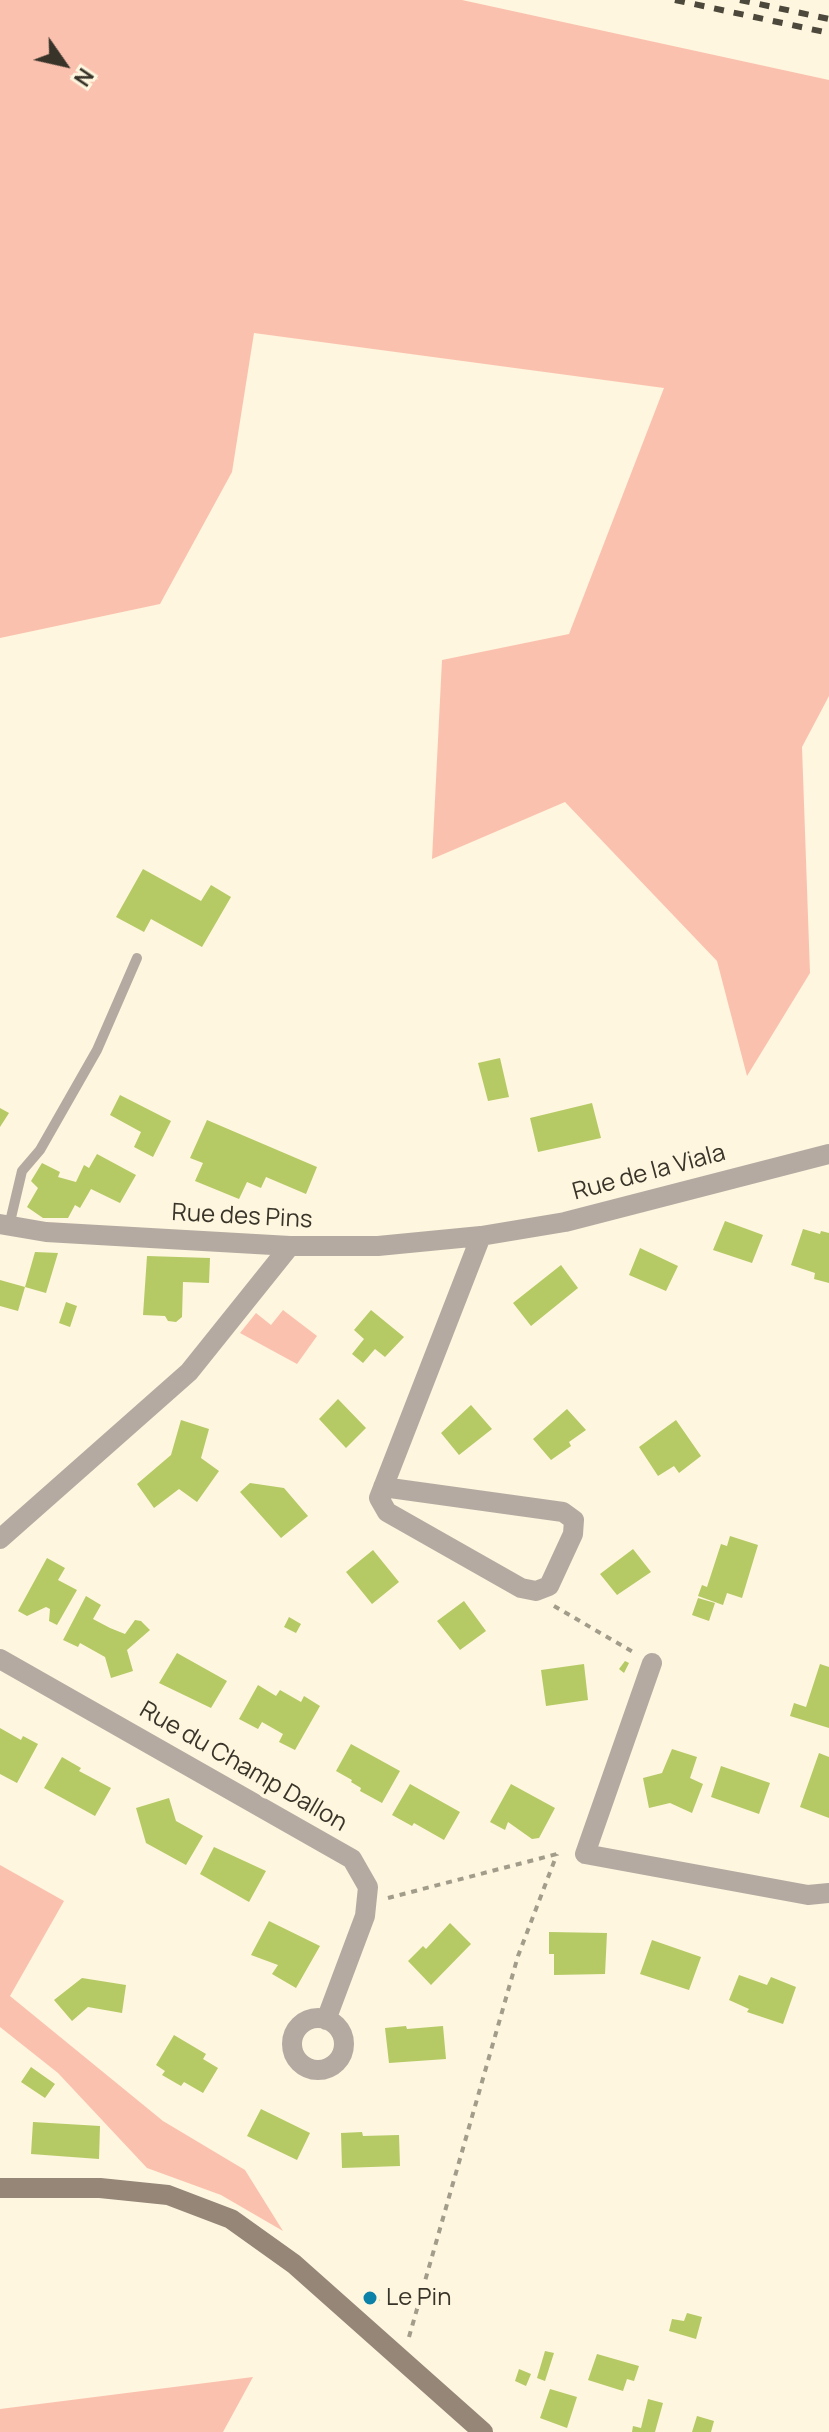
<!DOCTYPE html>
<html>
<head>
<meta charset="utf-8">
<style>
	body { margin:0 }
	#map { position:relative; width:829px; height:2432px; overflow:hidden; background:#fef6de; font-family:Manrope,sans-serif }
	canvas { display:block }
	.north { position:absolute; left:24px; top:24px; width:80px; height:80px; -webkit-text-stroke:6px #fef6de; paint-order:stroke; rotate:124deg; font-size:22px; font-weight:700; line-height:32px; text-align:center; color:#383429 }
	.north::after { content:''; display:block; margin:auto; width:28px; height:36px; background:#383429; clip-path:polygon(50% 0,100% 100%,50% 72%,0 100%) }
</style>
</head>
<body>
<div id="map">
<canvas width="829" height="2432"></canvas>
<div class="north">N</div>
</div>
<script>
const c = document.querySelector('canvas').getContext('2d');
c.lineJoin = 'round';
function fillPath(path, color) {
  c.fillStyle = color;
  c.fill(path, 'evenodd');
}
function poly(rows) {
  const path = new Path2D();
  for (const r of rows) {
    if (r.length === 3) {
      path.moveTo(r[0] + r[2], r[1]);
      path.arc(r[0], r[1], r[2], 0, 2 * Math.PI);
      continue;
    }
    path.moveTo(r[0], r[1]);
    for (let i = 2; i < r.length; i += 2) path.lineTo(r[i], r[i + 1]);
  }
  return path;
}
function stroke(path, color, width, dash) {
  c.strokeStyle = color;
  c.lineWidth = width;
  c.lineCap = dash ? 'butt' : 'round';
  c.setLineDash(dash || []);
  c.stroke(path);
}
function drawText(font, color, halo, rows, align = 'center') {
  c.font = font + ' Manrope,sans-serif';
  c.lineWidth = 8;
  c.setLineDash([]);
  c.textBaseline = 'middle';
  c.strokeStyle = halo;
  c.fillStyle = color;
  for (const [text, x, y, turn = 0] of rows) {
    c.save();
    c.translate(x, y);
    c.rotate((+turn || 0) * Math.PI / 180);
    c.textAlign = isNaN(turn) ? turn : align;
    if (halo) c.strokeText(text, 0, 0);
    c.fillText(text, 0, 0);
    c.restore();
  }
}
const green = poly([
	[0,0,462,0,829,80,829,696,802,747,810,973,747,1076,717,961,565,802,432,859,442,660,569,634,664,388,254,333,232,472,160,604,0,638],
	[283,1310,317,1336,297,1364,240,1333,256,1313,271,1325],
	[0,1865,64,1901,10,1996,163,2121,245,2170,283,2231,221,2195,147,2168,58,2073,0,2027],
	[253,2377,223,2432,0,2432,0,2409]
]);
const building = poly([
	[143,869,201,901,211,885,231,897,202,947,151,919,144,932,116,917],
	[500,1058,509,1097,488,1101,478,1063],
	[120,1095,171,1121,153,1157,134,1147,141,1132,110,1115],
	[592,1103,601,1138,538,1152,530,1118],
	[0,1108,9,1113,0,1127],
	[207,1120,317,1167,306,1194,266,1177,261,1188,247,1182,239,1199,195,1181,203,1163,190,1158],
	[97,1154,136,1175,120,1203,91,1189,80,1208,75,1205,68,1218,43,1218,27,1207,38,1188,31,1181,42,1163,60,1172,58,1177,76,1182,84,1165,89,1168],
	[725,1221,763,1235,752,1263,713,1250],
	[803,1229,820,1234,821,1231,829,1233,829,1283,814,1279,815,1273,791,1265],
	[640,1248,678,1266,666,1291,629,1275],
	[35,1252,58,1253,46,1293,25,1287],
	[147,1256,210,1258,209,1283,183,1282,182,1317,176,1322,168,1321,165,1316,143,1315],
	[561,1265,578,1288,531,1326,513,1303],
	[0,1280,25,1287,18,1311,0,1306],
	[66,1302,77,1306,70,1327,59,1323],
	[371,1310,404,1337,385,1357,375,1349,363,1363,352,1354,364,1339,354,1330],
	[338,1399,366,1428,346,1448,319,1419],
	[471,1405,492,1429,459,1455,441,1433],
	[567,1409,586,1430,569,1442,571,1446,551,1460,533,1439],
	[181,1420,209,1429,201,1458,219,1471,197,1502,179,1489,154,1508,137,1484,171,1455],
	[676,1420,701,1456,679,1473,674,1466,658,1476,639,1447],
	[250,1483,284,1488,308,1516,281,1538,240,1492],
	[730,1536,758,1545,742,1598,727,1593,723,1605,698,1596,702,1585,707,1587,721,1544,727,1546],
	[633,1549,651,1572,617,1595,600,1574],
	[373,1550,399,1582,372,1604,346,1572],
	[47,1558,65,1568,58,1580,77,1590,57,1625,49,1621,50,1609,46,1607,27,1616,18,1611],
	[86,1596,101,1605,93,1619,110,1628,125,1634,135,1620,141,1621,150,1630,127,1650,133,1671,111,1678,105,1657,80,1643,78,1647,63,1640],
	[698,1598,715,1603,709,1621,692,1615],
	[464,1601,486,1631,460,1650,437,1621],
	[289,1617,301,1624,296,1633,284,1627],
	[177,1653,227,1681,211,1708,159,1683],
	[625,1661,629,1663,624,1673,619,1669],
	[584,1664,588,1700,546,1706,541,1670],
	[820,1664,829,1667,829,1728,790,1716,794,1703,806,1707],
	[258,1685,276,1696,280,1690,301,1702,304,1696,320,1706,295,1750,279,1742,283,1734,262,1722,258,1729,239,1719],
	[0,1728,21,1740,23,1736,38,1744,17,1783,0,1774],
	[351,1744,400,1771,382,1803,360,1791,361,1788,351,1782,352,1780,336,1771],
	[672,1749,697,1757,690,1778,703,1784,692,1813,670,1803,649,1808,643,1778,662,1773],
	[819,1753,829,1757,829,1818,800,1807],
	[62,1757,81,1768,79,1771,111,1788,95,1816,44,1788],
	[721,1766,770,1783,759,1814,711,1797],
	[410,1784,460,1812,444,1840,414,1823,412,1826,392,1815],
	[511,1784,555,1808,539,1838,532,1839,508,1822,505,1830,490,1822],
	[169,1798,176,1821,203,1836,186,1865,146,1843,136,1808],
	[214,1847,266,1871,249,1902,200,1874],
	[269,1921,320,1946,296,1988,272,1974,278,1965,251,1955],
	[450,1923,471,1944,431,1985,408,1961,423,1946,426,1949],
	[549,1932,607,1933,605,1974,554,1975,554,1954,549,1954],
	[652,1940,701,1957,689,1990,640,1974],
	[739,1975,767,1985,771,1977,796,1987,783,2024,747,2012,749,2009,729,2000],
	[82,1978,126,1985,122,2013,88,2007,72,2021,54,2000],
	[406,2026,407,2029,443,2026,446,2059,389,2063,385,2028],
	[174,2035,206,2054,203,2059,218,2068,203,2093,184,2082,181,2086,162,2075,165,2071,156,2065],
	[31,2067,55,2084,45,2098,21,2082],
	[261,2109,310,2133,297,2160,247,2136],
	[33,2122,100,2126,99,2159,31,2154],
	[362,2132,363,2136,399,2135,400,2166,342,2168,341,2133],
	[368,2289,380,2300,373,2307,361,2296],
	[687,2313,702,2317,696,2339,669,2331,672,2319,684,2321],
	[545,2351,554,2353,545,2381,537,2378],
	[597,2354,639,2366,634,2381,627,2379,623,2391,588,2380],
	[519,2369,531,2374,526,2386,515,2381],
	[550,2389,577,2397,567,2428,540,2418],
	[648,2399,663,2403,655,2432,632,2432,633,2426,641,2428],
	[697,2416,714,2421,711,2432,692,2432]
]);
const path = poly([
	[554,1606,633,1652],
	[388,1898,557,1854],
	[409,2337,518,1956,557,1854]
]);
const service = poly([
	[9,1226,22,1171,40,1150,97,1050,137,958]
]);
const minor = poly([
	[0,1224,46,1232,290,1246,378,1246,481,1236,565,1222,829,1154],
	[383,1487,563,1512,574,1520,573,1534,549,1586,536,1591,521,1588,387,1512,379,1498,481,1236],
	[0,1539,189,1372,290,1246],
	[0,1659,352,1859,368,1887,365,1916,326,2020],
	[652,1663,585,1854,808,1895,829,1893],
	[318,2044,26]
]);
const secondary = poly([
	[0,2188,100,2188,168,2195,231,2219,294,2264,483,2432]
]);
const rail = poly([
	[675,0,829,33],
	[740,0,829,19]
]);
const markers = [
	[370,2298,8,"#0c82a8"]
];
const streetNames = [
	["Rue de la Viala",649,1173,-15],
	["Rue des Pins",242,1217,3],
	["Rue du Champ Dallon",243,1767,30]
];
const poiNames = [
	["Le Pin",386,2298]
];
fillPath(green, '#fbc1af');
fillPath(building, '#b5ca65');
stroke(path, '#a29c8a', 4, [6, 6]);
stroke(service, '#b5aaa1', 10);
stroke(minor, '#b5aaa1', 20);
stroke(secondary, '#958678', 20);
stroke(rail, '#4c483c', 6, [10, 10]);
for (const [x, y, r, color] of markers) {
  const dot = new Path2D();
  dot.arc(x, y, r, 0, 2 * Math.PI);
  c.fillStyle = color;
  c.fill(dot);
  stroke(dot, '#fef6de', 3);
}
drawText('24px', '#383429', '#fef6de', streetNames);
drawText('24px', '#383429', '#fef6de', poiNames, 'left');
</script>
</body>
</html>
